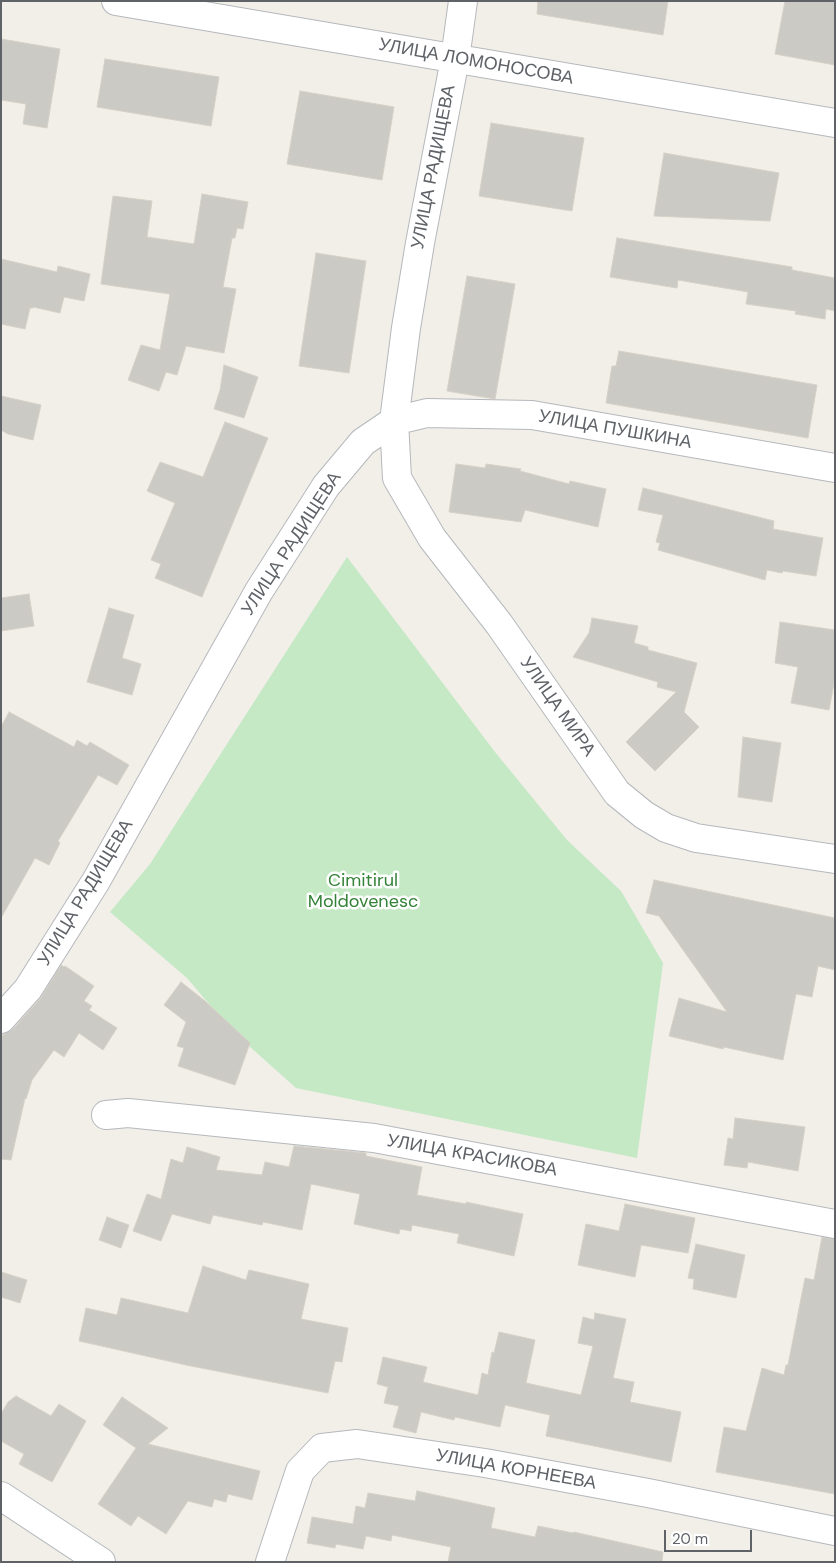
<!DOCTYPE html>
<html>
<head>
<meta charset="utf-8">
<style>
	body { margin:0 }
	#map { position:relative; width:836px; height:1563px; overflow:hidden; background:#f1efe8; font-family:"DM Sans",sans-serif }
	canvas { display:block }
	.frame { position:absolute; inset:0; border:2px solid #5f6368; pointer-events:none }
	.scale { position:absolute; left:664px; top:1530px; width:88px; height:22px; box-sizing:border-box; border:2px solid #5f6368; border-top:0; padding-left:6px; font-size:15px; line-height:18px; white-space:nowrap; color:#5f6368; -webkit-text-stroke:4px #fff; paint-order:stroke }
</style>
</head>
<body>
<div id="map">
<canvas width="836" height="1563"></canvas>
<div class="frame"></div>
<div class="scale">20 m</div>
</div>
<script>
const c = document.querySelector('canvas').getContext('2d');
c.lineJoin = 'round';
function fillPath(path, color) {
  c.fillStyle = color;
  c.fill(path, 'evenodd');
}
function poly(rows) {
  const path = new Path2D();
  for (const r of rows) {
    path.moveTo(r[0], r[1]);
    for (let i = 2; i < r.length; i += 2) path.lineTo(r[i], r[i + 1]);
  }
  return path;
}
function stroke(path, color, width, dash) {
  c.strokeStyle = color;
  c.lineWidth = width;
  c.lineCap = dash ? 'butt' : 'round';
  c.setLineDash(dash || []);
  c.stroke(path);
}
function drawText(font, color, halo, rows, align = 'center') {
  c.font = font + ' "DM Sans",sans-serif';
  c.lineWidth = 5;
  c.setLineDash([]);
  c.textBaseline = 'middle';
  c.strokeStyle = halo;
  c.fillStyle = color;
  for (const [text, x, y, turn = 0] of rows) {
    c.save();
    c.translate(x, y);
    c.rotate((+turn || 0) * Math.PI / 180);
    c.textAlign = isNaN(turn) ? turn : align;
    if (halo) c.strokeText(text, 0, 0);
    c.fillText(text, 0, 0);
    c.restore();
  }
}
const green = poly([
	[347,557,495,752,567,840,621,891,663,963,637,1158,296,1088,230,1029,187,978,110,912,150,864]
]);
const building = poly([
	[538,1,668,1,663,35,537,14,538,1],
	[785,1,835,1,835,65,775,54,785,1],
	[1,39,60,49,47,128,23,124,26,104,1,100,1,39],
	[105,59,219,77,211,126,97,107,105,59],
	[300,91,394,107,382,180,287,164,300,91],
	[491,123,584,138,572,211,479,196,491,123],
	[664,153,779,173,770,221,654,216,664,153],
	[202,194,248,202,243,229,237,228,235,238,232,238,223,287,236,289,224,353,186,346,177,375,166,372,159,391,128,380,141,345,160,350,170,294,101,284,113,196,152,201,147,237,194,244,202,194],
	[617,238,792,267,792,270,835,278,835,311,826,309,825,319,795,314,796,311,746,304,748,292,678,280,677,288,610,277,617,238],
	[316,253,366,261,349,373,299,366,316,253],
	[1,259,57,272,58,266,90,274,84,301,64,297,60,313,33,307,33,308,30,308,25,329,1,324,1,259],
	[467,276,515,284,495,399,447,391,467,276],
	[619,351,817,385,808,438,606,403,612,366,616,366,619,351],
	[224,365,258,377,244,418,214,409,220,390,224,365],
	[1,396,41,405,33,440,8,434,1,430,1,396],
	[225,422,268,438,202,597,155,578,161,564,151,560,175,503,147,491,160,462,203,477,225,422],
	[456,464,485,468,486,464,521,469,520,471,569,484,570,481,606,489,598,527,525,510,521,522,449,512,456,464],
	[643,488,774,521,773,529,823,538,816,576,783,571,782,573,767,570,765,580,658,550,660,543,656,542,663,515,638,510,643,488],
	[29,594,34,626,1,631,1,598,29,594],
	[109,608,134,615,122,658,141,664,132,695,87,682,109,608],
	[592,618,638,626,634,643,648,647,648,650,697,663,684,712,699,727,655,771,626,742,676,692,657,687,658,682,573,657,589,633,592,618],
	[780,622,835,630,835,678,829,710,791,703,798,667,775,663,780,622],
	[9,712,74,747,77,740,87,746,90,742,129,765,117,785,98,775,58,841,60,843,49,865,35,858,1,918,1,727,9,712],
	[743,737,781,743,772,802,738,797,743,737],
	[654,880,835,918,835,970,818,966,812,997,796,994,783,1060,724,1047,723,1049,669,1036,679,998,727,1012,659,916,646,913,654,880],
	[61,965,64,967,65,966,94,986,84,1001,92,1006,89,1010,117,1028,103,1050,79,1033,64,1057,54,1050,32,1080,26,1099,25,1098,11,1160,1,1159,1,1036,13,1029,40,999,61,965],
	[181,982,205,1001,250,1043,235,1085,178,1066,184,1048,177,1046,186,1022,164,1005,181,982],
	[735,1118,805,1127,798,1171,748,1162,747,1168,724,1165,728,1138,733,1139,735,1118],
	[294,1146,366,1153,366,1156,422,1167,417,1195,466,1204,466,1202,523,1214,514,1256,457,1243,459,1234,412,1225,411,1231,400,1229,399,1234,354,1224,360,1194,311,1184,302,1230,263,1222,262,1225,213,1215,210,1224,172,1214,161,1241,133,1231,147,1194,161,1199,171,1159,183,1163,187,1147,220,1157,216,1170,262,1175,265,1162,289,1167,294,1146],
	[625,1204,695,1218,688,1253,641,1245,635,1277,578,1265,586,1224,619,1231,625,1204],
	[107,1217,129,1225,121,1248,99,1240,107,1217],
	[822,1237,835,1239,835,1494,716,1472,724,1427,746,1431,762,1368,784,1375,786,1365,788,1365,805,1278,814,1280,822,1237],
	[696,1244,745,1255,736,1298,693,1289,694,1279,688,1278,696,1244],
	[203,1266,246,1280,249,1270,309,1284,301,1319,348,1328,342,1362,335,1361,328,1393,186,1365,79,1341,86,1308,117,1315,121,1298,188,1313,203,1266],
	[1,1272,27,1280,20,1303,1,1297,1,1272],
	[595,1313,626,1319,613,1378,634,1382,630,1402,681,1412,671,1462,546,1436,550,1415,505,1405,500,1427,455,1417,454,1420,421,1412,416,1433,393,1427,399,1406,384,1403,388,1387,377,1384,383,1357,427,1367,423,1382,478,1395,482,1373,488,1375,492,1352,494,1353,499,1332,535,1340,526,1383,581,1395,593,1346,578,1343,583,1317,594,1320,595,1313],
	[16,1396,51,1416,59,1404,86,1421,52,1482,19,1464,24,1454,1,1441,1,1414,8,1402,16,1396],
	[122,1397,168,1428,148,1444,260,1471,252,1500,228,1494,226,1502,214,1499,212,1507,188,1501,166,1534,138,1516,131,1526,98,1504,136,1448,103,1425,122,1397],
	[417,1491,495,1508,491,1528,535,1537,538,1526,573,1533,574,1532,663,1552,662,1562,448,1562,451,1547,392,1535,391,1541,366,1536,363,1549,336,1544,335,1548,307,1543,312,1517,353,1524,356,1506,365,1508,368,1493,415,1501,417,1491]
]);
const minor = poly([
	[116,1,835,123],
	[463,1,455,59,420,243,406,328,394,421,397,478,432,538,499,624,617,793,644,815,666,828,696,838,835,859],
	[1,1019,28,989,96,881,259,591,326,486,363,442,394,421,427,413,532,415,835,468],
	[106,1115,128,1113,374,1138,835,1224],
	[1,1496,101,1562],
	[270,1562,300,1471,322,1448,357,1444,485,1463,648,1493,835,1531]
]);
const streetNames = [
	["УЛИЦА ЛОМОНОСОВА",476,62,10],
	["УЛИЦА РАДИЩЕВА",434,167,-79],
	["УЛИЦА ПУШКИНА",615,430,10],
	["УЛИЦА РАДИЩЕВА",292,544,-57],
	["УЛИЦА МИРА",557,707,55],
	["УЛИЦА РАДИЩЕВА",86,893,-59],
	["УЛИЦА КРАСИКОВА",472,1156,10],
	["УЛИЦА КОРНЕЕВА",516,1470,10]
];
const parkNames = [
	["Cimitirul",363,881],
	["Moldovenesc",363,902]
];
fillPath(green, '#c5e8c5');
fillPath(building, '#cccac5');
stroke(building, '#d6d1c6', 1);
stroke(minor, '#b5b8bc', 30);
stroke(minor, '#fff', 28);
drawText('18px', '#5f6368', '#fff', streetNames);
drawText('18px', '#348238', '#fff', parkNames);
</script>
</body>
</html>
